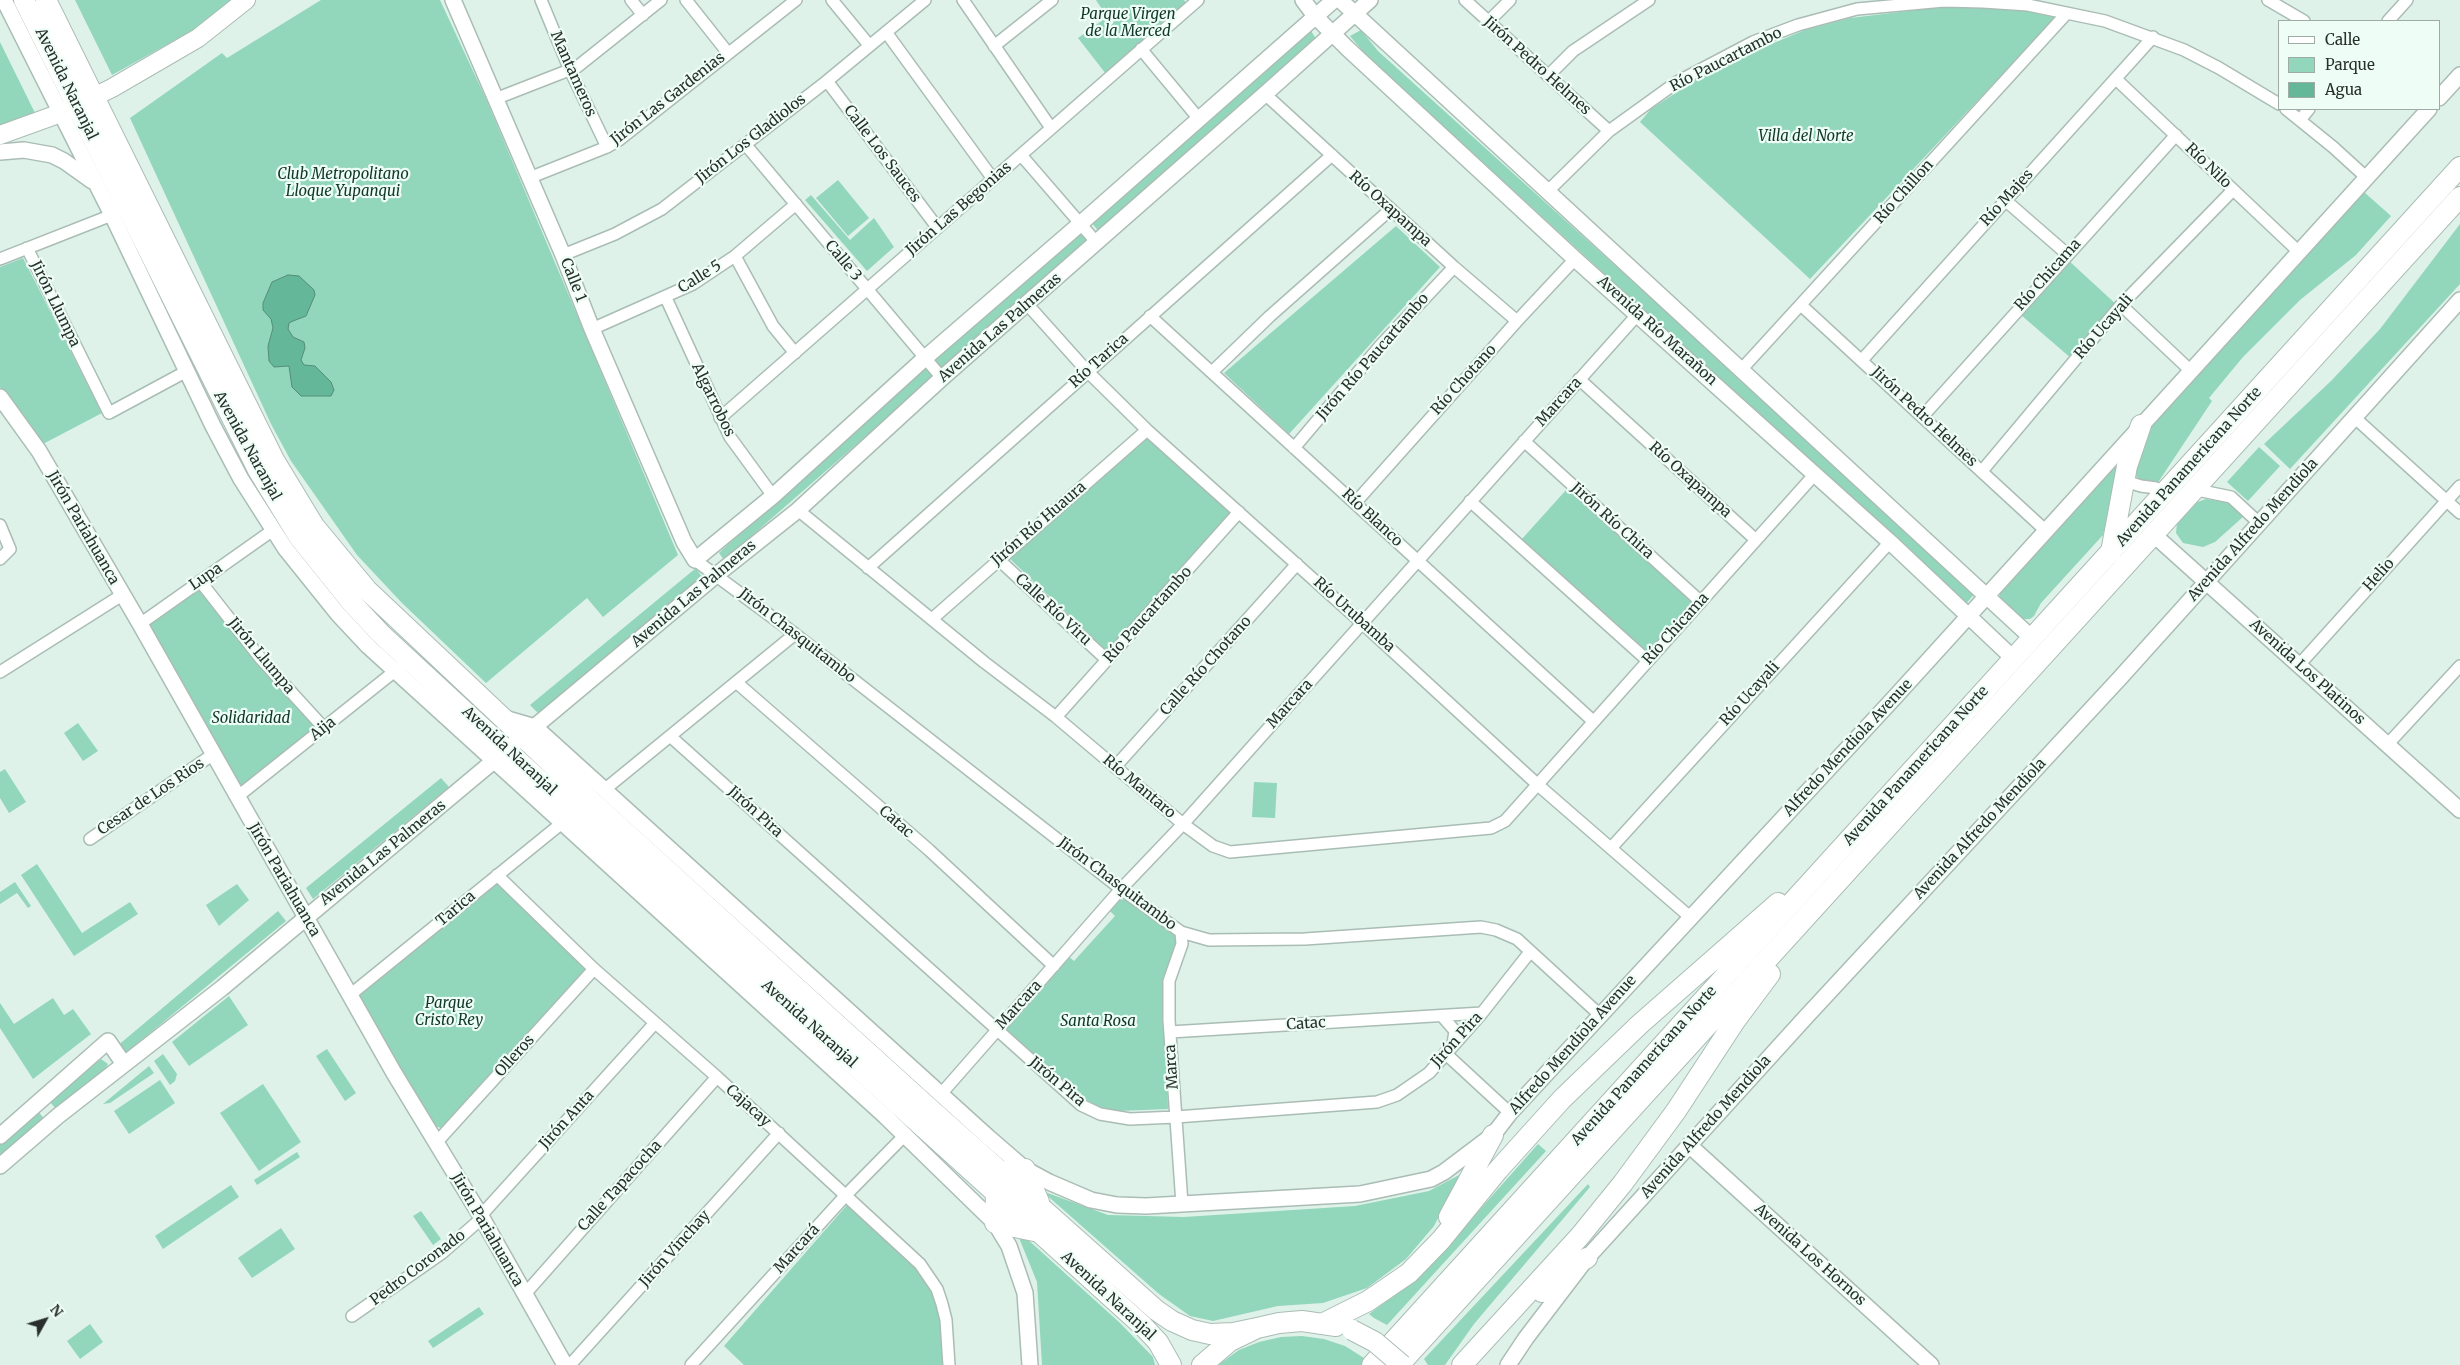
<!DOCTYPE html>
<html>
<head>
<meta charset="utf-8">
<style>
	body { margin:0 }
	#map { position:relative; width:2460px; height:1365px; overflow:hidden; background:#def2ea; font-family:Merriweather,serif }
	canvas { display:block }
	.legend { position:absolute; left:2278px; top:20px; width:162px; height:90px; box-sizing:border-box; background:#eefef7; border:1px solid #9faba6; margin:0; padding:6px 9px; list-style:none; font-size:15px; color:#282f2c }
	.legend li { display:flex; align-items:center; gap:10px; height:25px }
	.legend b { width:25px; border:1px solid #9faba6 }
	.north { position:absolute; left:20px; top:1295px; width:50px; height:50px; -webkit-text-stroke:4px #eefef7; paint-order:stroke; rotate:51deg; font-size:14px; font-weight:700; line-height:20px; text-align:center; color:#282f2c }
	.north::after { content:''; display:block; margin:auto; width:18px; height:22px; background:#282f2c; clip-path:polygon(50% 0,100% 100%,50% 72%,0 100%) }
</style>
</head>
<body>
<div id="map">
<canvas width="2460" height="1365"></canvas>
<ul class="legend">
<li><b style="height:6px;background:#fff"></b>Calle</li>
<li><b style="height:14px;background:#92d6bc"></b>Parque</li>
<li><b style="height:14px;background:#65b79a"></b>Agua</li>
</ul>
<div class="north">N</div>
</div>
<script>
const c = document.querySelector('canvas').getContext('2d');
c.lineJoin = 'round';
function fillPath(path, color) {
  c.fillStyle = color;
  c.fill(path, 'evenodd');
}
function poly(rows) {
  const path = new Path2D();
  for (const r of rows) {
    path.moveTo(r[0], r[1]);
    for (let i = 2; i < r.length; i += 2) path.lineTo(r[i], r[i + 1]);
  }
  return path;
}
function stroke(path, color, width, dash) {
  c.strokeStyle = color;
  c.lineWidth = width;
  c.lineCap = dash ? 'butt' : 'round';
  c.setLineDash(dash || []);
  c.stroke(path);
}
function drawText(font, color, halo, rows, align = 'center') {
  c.font = font + ' Merriweather,serif';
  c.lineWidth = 4.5;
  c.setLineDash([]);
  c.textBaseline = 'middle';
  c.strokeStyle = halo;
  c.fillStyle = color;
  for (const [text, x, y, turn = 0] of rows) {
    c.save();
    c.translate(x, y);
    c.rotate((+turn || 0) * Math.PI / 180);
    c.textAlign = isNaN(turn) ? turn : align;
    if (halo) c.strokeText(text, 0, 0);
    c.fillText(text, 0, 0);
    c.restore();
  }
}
const green = poly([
	[75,0,233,0,197,28,112,75],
	[321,0,440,0,487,101,678,555,603,617,587,598,486,683,402,603,357,555,291,461,271,424,130,118,222,53,227,58],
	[1096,0,1184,0,1187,4,1106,74,1078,38,1107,17],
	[1942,7,2026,10,2057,16,1810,279,1640,122,1651,109,1697,79,1757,50,1805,30,1850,18],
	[1310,29,1319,44,1099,232,1092,223],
	[1361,30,1378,51,1976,592,1965,605,1365,54,1350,36],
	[0,42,35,113,0,125],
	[838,180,869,218,848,236,816,198],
	[2364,192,2391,216,2356,255,2300,300,2243,357,2209,398,2212,401,2157,484,2141,481,2135,475,2138,449,2146,433],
	[811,195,850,240,874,218,894,247,867,271,805,200],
	[2460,224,2460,284,2290,469,2264,444,2331,381,2380,329],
	[1396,226,1440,267,1289,434,1224,373],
	[1082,233,1087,238,1086,243,942,368,934,359],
	[23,258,102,413,41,445,0,387,0,267],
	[2068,260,2118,306,2072,359,2021,315],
	[927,367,932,372,930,380,724,560,719,553,722,550],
	[1147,435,1233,515,1109,653,1008,557],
	[2259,447,2280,466,2248,501,2227,482],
	[2121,459,2103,535,2041,603,2034,616,2030,619,2023,619,2000,599,2000,593],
	[1567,489,1694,603,1648,655,1521,540],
	[2206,499,2226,502,2244,516,2215,542,2203,547,2183,543,2176,533,2177,523,2195,503],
	[696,568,704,580,539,714,530,705],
	[200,588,316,727,239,790,146,625],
	[78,723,98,751,83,761,64,733],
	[5,769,26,802,9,813,0,798,0,772],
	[441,778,449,787,313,899,306,888],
	[1254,782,1277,783,1275,818,1252,817],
	[37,864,82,933,130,902,138,914,74,956,21,875],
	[15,882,31,906,28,908,17,893,0,904,0,892],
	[499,882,588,966,441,1128,432,1125,359,999,360,994],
	[237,884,249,900,219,926,206,905],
	[1127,899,1174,931,1178,939,1177,946,1165,972,1164,984,1168,1109,1118,1111,1100,1107,1083,1098,1006,1030,1006,1026,1068,956,1074,961,1115,916,1110,911,1120,900],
	[278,911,286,921,122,1056,116,1047],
	[229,996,248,1025,189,1066,172,1042],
	[53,998,64,1015,73,1009,91,1034,33,1079,0,1028,0,1003,14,1024],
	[327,1049,356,1093,345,1101,316,1056],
	[163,1054,177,1074,175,1081,170,1085,154,1061],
	[101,1059,108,1064,105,1070,57,1110,50,1102],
	[149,1066,154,1073,110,1103,103,1104],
	[160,1080,175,1103,129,1134,114,1111],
	[263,1084,301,1142,259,1171,220,1113],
	[38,1111,45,1120,0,1158,0,1142],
	[1538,1144,1546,1151,1387,1325,1374,1318,1369,1314,1420,1277],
	[297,1152,300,1157,257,1185,254,1180],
	[1461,1174,1434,1226,1406,1259,1367,1288,1323,1303,1278,1306,1213,1321,1190,1316,1159,1294,1042,1191,1108,1215,1184,1217,1355,1206,1429,1191],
	[1588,1184,1590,1187,1474,1324,1445,1365,1428,1365,1424,1359],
	[231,1185,239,1197,163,1249,155,1236],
	[847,1205,921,1273,932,1288,942,1322,944,1365,744,1365,724,1346],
	[421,1211,441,1239,433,1245,413,1216],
	[281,1228,295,1249,252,1278,238,1258],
	[1015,1228,1120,1323,1153,1357,1155,1365,1042,1365,1037,1282],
	[479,1307,484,1314,433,1348,428,1341],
	[90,1324,103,1342,80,1359,67,1341],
	[1302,1336,1324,1339,1345,1346,1375,1365,1218,1365,1239,1350,1259,1342,1281,1337]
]);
const water = poly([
	[288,275,299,276,314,290,315,295,306,316,293,321,289,323,288,329,293,337,304,342,305,348,301,360,304,365,315,366,331,382,334,390,331,396,301,396,292,387,289,366,274,367,269,361,268,346,273,328,271,319,263,310,263,303,272,282,288,275]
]);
const street = poly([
	[541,0,570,70,607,147],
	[631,0,643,15],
	[686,0,728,53],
	[832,0,869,45],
	[963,0,1051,128],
	[1465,0,1609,131],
	[2268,0,2304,21],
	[2388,21,2407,0],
	[1488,22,1510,0],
	[886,32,993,179],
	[994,46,1052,0],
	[1141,49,1199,119],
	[1548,76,1573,51,1649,0],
	[2117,80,2299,252],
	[827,81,937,227],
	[1265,94,1454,267,1517,321],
	[495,99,577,67,661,0],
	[2286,109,2333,147,2367,178],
	[2300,120,2309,109],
	[745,144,942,378],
	[1021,155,1097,243],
	[529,178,607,147,619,140,796,0],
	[1547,192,1609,131,1677,82,1753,42,1798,25,1857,9,1944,1,1983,2,2028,5,2105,21,2184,50,2219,68,2279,104],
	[2005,200,2067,254],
	[27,248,109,413,187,371],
	[563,255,615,234,662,209,827,81,925,0],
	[735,256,773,326,795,353],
	[0,259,112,215],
	[666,298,730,437,773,496],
	[1027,304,1087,371,1147,430,1362,623,1538,785,1690,917],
	[2121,305,2191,371],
	[1802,306,2045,530],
	[1150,316,1593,721],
	[592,329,693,284,735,256,796,204],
	[1862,360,2153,37],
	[1740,371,2067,13],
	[1212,372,1270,316,1391,209],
	[1579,379,1756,540],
	[1922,417,2176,135],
	[2354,417,2460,513],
	[720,418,1198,0],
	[1524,441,1701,602],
	[1294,448,1380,346,1454,267],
	[1982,471,2121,305,2233,190],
	[2125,481,2141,486,2156,488],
	[2202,491,2231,497,2258,522],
	[1470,501,1648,661],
	[1355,503,1517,321,1575,259],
	[798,510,984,662,1056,717,1183,824,1213,846,1230,852,1491,828,1505,821,1815,474],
	[0,525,10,549,0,559],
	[998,559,1107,660],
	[695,560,795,634,1121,889,1181,932,1209,940,1305,939,1481,927,1496,930,1517,939,1600,1015],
	[868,568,1332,155],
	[200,581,261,659,324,728],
	[932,619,1147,430],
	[140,624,273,530],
	[2299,665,2460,486],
	[0,672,122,595],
	[736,682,929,850,1054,966],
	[1056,717,1239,512],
	[670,736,1081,1105,1100,1114,1130,1119,1176,1117,1377,1102,1397,1095,1429,1073,1482,1013,1530,952],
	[2387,745,2460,666],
	[1115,767,1297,564],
	[604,790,795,634],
	[237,797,400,667],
	[90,839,212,755],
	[1611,848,1890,542],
	[497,875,594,969,717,1077,920,1264,937,1289,942,1304,946,1320,949,1365],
	[1181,932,1182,944,1169,981,1169,1020,1182,1204],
	[350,995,562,823],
	[1442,1016,1455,1031,1453,1044],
	[1170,1032,1482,1013],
	[1445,1053,1510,1113],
	[941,1094,1121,889,1183,824,1638,314],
	[436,1143,594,969],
	[524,1295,717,1077],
	[352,1316,442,1253,482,1218,485,1211,655,1023],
	[570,1365,779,1133],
	[691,1365,846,1195,905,1135]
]);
const secondary = poly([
	[4,0,112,215,213,426,241,479,285,548,338,614,368,646,885,1116,995,1223,1009,1246,1025,1293,1030,1365],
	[453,0,563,255,592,329,684,542,695,560,773,496,925,358,1080,224,1334,0],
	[1303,0,1315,16,1347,48,1575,259,1890,542,2014,659],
	[1340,0,2033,639],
	[2439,98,2460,75],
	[0,152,24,150,52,155,64,161,92,181],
	[0,397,39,451,140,624,394,1073,482,1218,565,1365],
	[2153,534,2460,810],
	[504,718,535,727,988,1137,1025,1169,1049,1182,1091,1200,1117,1205,1146,1206,1360,1194,1431,1179,1444,1172,1493,1135,1510,1113,1895,697,2429,109],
	[0,1136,108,1041,124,1064],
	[1689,1145,1931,1365],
	[0,1166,58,1116,222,988,715,576,798,510,942,378,1265,94,1370,0],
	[1508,1365,1526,1338,1587,1258,1805,1018,2120,678,2460,300]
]);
const primary = poly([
	[0,135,61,113,112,88,198,38,246,0]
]);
const highway = poly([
	[24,0,258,470,299,537,352,603,381,634,514,757,1143,1326,1158,1342,1171,1365],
	[46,0,274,460,314,526,367,590,591,801,929,1108,1156,1310,1172,1321,1192,1330,1210,1334,1233,1333,1257,1328],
	[2111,552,2127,466,2141,425],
	[1000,1172,1025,1169,1039,1202],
	[996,1193,995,1223,1039,1232],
	[1449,1217,1493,1135],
	[1542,1292,1576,1264,1587,1258],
	[1324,1323,1368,1301,1409,1273,1441,1240,1498,1170,1562,1099,1640,1024,1778,903],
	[1202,1365,1230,1341,1257,1328,1279,1323,1302,1321,1336,1326],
	[1372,1365,2460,167],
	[1399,1365,2460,197],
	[1462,1365,1580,1236,1623,1183,1676,1111,1735,1021,1770,974]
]);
const highwayBridge = poly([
	[1352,1330,1375,1342,1402,1365]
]);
const parkNames = [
	["Parque Virgen",1128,15],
	["de la Merced",1128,32],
	["Villa del Norte",1806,137],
	["Club Metropolitano",343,175],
	["Lloque Yupanqui",343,192],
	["Solidaridad",251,719],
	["Parque",449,1004],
	["Cristo Rey",449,1021],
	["Santa Rosa",1098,1022]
];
const streetNames = [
	["Río Paucartambo",1726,60,-27],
	["Jirón Pedro Helmes",1537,66,42],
	["Mantameros",573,74,66],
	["Avenida Naranjal",66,84,64],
	["Jirón Las Gardenias",668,99,-38],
	["Jirón Los Gladiolos",751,139,-38],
	["Calle Los Sauces",882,154,53],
	["Río Nilo",2208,166,44],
	["Río Chillon",1904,192,-48],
	["Río Majes",2007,198,-48],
	["Jirón Las Begonias",959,209,-41],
	["Río Oxapampa",1390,209,42],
	["Calle 3",843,261,50],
	["Río Chicama",2048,275,-48],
	["Calle 5",700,277,-32],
	["Calle 1",573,280,68],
	["Jirón Llumpa",55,304,64],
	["Río Ucayali",2104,327,-49],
	["Avenida Las Palmeras",1000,328,-41],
	["Avenida Río Marañon",1657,331,42],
	["Jirón Río Paucartambo",1373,357,-49],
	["Río Tarica",1099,361,-42],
	["Río Chotano",1464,380,-48],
	["Algarrobos",713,400,64],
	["Marcara",1559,402,-48],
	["Jirón Pedro Helmes",1924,417,43],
	["Avenida Naranjal",247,446,61],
	["Avenida Panamericana Norte",2189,467,-48],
	["Río Oxapampa",1690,480,42],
	["Río Blanco",1372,518,43],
	["Jirón Río Chira",1612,521,42],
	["Jirón Río Huaura",1039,524,-41],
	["Jirón Pariahuanca",83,528,60],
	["Avenida Alfredo Mendiola",2253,530,-48],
	["Helio",2379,575,-48],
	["Lupa",206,577,-34],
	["Avenida Las Palmeras",694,594,-40],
	["Calle Río Viru",1053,610,43],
	["Río Paucartambo",1148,615,-48],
	["Río Urubamba",1354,615,42],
	["Río Chicama",1676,629,-48],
	["Jirón Chasquitambo",797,636,38],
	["Jirón Llumpa",261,656,50],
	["Calle Río Chotano",1206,666,-48],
	["Avenida Los Platinos",2307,672,42],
	["Río Ucayali",1750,694,-48],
	["Marcara",1290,704,-48],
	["Aija",323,729,-38],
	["Alfredo Mendiola Avenue",1848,748,-47],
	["Avenida Naranjal",509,751,43],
	["Avenida Panamericana Norte",1916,766,-48],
	["Río Mantaro",1139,787,40],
	["Cesar de Los Rios",151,797,-34],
	["Jirón Pira",755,812,42],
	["Catac",896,822,41],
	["Avenida Alfredo Mendiola",1980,829,-47],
	["Avenida Las Palmeras",383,853,-39],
	["Jirón Pariahuanca",284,880,60],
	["Jirón Chasquitambo",1117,884,37],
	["Tarica",456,909,-40],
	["Marcara",1019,1005,-48],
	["Avenida Naranjal",809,1024,42],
	["Catac",1306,1024,-4],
	["Jirón Pira",1457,1040,-48],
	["Alfredo Mendiola Avenue",1573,1045,-48],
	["Olleros",515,1056,-48],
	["Avenida Panamericana Norte",1644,1066,-48],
	["Marca",1172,1067,-94],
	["Jirón Pira",1057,1082,40],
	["Cajacay",748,1106,42],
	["Jirón Anta",567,1120,-48],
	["Avenida Alfredo Mendiola",1706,1127,-48],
	["Calle Tapacocha",620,1186,-48],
	["Jirón Pariahuanca",487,1230,60],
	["Jirón Vinchay",675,1249,-48],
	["Marcará",797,1249,-48],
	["Avenida Los Hornos",1810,1255,42],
	["Pedro Coronado",418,1268,-37],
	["Avenida Naranjal",1108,1296,43]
];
fillPath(green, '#92d6bc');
fillPath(water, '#65b79a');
stroke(water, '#538e79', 1);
stroke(street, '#aabdb5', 14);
stroke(secondary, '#aabdb5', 18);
stroke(primary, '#aabdb5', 20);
stroke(highway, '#aabdb5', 22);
stroke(street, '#fff', 11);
stroke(secondary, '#fff', 15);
stroke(primary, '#fff', 18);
stroke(highway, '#fff', 20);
stroke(highwayBridge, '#aabdb5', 22, []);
stroke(highwayBridge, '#fff', 20);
drawText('italic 15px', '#11372a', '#eefef7', parkNames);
drawText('15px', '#282f2c', '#eefef7', streetNames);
</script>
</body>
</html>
